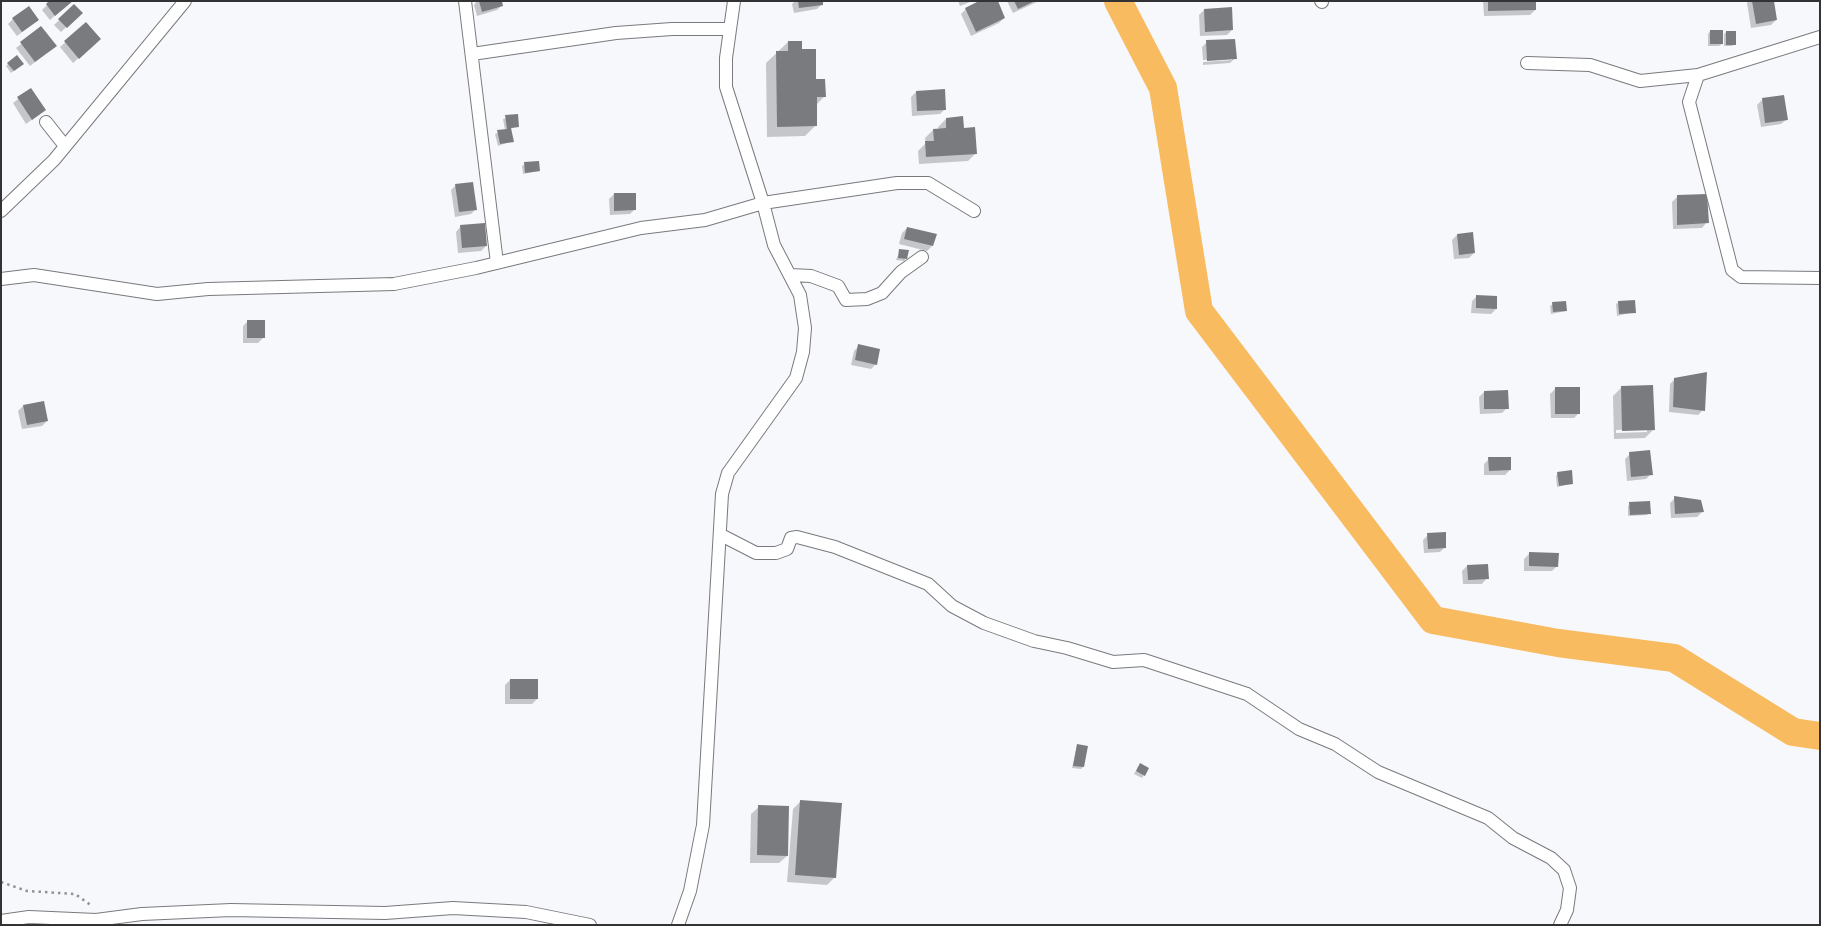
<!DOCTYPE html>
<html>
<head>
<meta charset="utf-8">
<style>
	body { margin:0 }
	#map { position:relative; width:1821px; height:926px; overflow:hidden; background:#f6f8fc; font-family:"Libre Baskerville",serif }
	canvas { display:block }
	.frame { position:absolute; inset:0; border:2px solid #333335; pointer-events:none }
</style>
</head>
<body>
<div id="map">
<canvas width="1821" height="926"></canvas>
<div class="frame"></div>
</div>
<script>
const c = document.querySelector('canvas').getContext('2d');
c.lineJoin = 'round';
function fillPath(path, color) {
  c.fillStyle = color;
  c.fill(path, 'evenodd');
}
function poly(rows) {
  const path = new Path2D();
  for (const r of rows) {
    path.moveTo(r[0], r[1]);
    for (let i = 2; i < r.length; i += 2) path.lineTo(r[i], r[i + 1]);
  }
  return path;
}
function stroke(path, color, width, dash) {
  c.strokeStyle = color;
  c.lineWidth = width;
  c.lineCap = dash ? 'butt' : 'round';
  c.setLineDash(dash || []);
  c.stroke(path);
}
const shadow = poly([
	[51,1,66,6,50,20,42,10],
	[477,1,501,1,502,5,497,10,477,16,474,5],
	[795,1,821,1,822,4,817,9,794,13,792,4],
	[958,1,973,1,960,6],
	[1007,1,1039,1,1013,13],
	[1483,1,1534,1,1535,10,1530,15,1484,16],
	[1749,1,1773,1,1776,20,1771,25,1751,28,1747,3],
	[74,6,81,13,61,32,54,25],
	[966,9,1004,18,999,23,971,36,961,14],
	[1204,10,1232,30,1227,35,1200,36,1199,15],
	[13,19,38,20,17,36,8,24],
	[86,24,95,44,73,63,60,47],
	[41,28,50,50,30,66,16,48],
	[1710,31,1722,44,1719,46,1708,46,1708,34],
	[1726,32,1735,44,1732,46,1724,46,1724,34],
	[788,42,800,51,824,97,816,105,816,125,805,136,767,137,766,63],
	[1207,42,1235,58,1230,63,1203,65,1203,62,1232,60,1232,58,1203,60,1202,47],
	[8,64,20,66,11,73,6,66],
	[31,89,45,110,26,124,13,103],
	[916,92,945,109,940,114,912,116,911,97],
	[1762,100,1787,119,1781,124,1761,127,1757,105],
	[517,115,518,126,510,129,512,141,498,146,495,134,505,130,503,119],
	[946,119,963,129,976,153,968,161,919,164,918,151,926,143,925,138,933,130,939,130,938,127],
	[525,164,539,171,523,174,522,166],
	[456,185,476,209,471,214,455,217,451,190],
	[614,194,635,209,630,214,610,215,609,199],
	[1677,197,1707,222,1702,228,1673,229,1672,202],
	[461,226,486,246,481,251,458,253,456,232],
	[907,228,932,246,927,251,899,244,902,233],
	[1457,235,1474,253,1469,258,1454,259,1452,240],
	[900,250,906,258,904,261,896,260],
	[1477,296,1496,309,1491,314,1471,313,1472,301],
	[1619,302,1635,312,1617,316,1616,304],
	[1553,304,1566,311,1551,314,1550,306],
	[248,321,263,338,258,343,243,343,243,326],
	[859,346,876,364,871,369,851,365,854,351],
	[1675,379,1703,410,1698,415,1669,412,1670,384],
	[1621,388,1653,430,1645,438,1614,439,1613,396],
	[1647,429,1647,432,1616,433,1616,430],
	[1555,389,1579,413,1574,418,1551,418,1550,394],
	[1484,392,1507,408,1502,413,1480,414,1479,397],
	[23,406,47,421,42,426,22,429,18,411],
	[1630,454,1651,474,1646,479,1627,481,1625,459],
	[1489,459,1510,470,1505,475,1484,475,1484,464],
	[1558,473,1572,483,1557,487,1556,476],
	[1675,498,1702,512,1697,517,1671,518,1670,503],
	[1630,504,1649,513,1647,515,1628,516,1628,506],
	[1428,535,1445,547,1440,552,1424,553,1423,540],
	[1529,554,1557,566,1552,571,1524,571,1524,559],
	[1467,566,1487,578,1482,584,1463,584,1462,571],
	[510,680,537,699,532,704,505,704,505,685],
	[1077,745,1083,767,1081,769,1072,768],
	[1138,767,1148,769,1142,778,1134,774],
	[801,801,835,877,827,885,787,882,793,809],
	[759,807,787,856,779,863,750,863,751,814]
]);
const river = poly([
	[1118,1,1163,88,1199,311,1433,620,1558,643,1674,658,1793,732,1820,736]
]);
const building = poly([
	[49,1,73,1,55,16,46,4],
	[479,1,502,1,503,6,482,12],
	[798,1,823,1,823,5,799,8],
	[979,1,998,1,1005,18,976,32,965,8],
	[1014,1,1035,1,1018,9],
	[1488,1,1536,1,1536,10,1488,11],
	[1752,1,1774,1,1777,20,1756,24],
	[74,4,83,13,67,28,58,19],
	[29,6,39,20,22,32,12,18],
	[1232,7,1233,30,1205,32,1204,9],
	[86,22,101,39,79,59,64,41],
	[41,26,57,46,35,62,20,42],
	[1710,30,1723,30,1723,44,1710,44],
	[1726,31,1736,31,1736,45,1726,45],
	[1235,39,1237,59,1207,61,1206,40],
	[788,41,802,41,802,49,816,49,816,79,825,79,826,97,817,97,817,126,777,127,776,51,788,51],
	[17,55,24,64,14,71,7,63],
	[31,88,46,110,32,120,17,97],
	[945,89,946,110,917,111,916,91],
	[1784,95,1788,120,1765,123,1762,98],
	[518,114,519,127,511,128,514,142,500,144,497,130,507,129,505,115],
	[963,116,964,128,975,127,977,154,926,157,925,141,934,141,933,129,946,128,946,118],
	[539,161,540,171,525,173,524,162],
	[473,182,477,210,459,212,455,184],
	[614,193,636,193,636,210,614,211],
	[1707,194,1709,223,1677,225,1677,195],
	[485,223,487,246,462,248,460,225],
	[907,227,937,234,933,246,904,239],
	[1473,232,1475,253,1459,255,1457,234],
	[899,249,909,250,907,259,898,258],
	[1476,295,1497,296,1497,309,1476,308],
	[1635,300,1636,313,1619,314,1618,301],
	[1566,301,1567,311,1553,312,1552,302],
	[247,320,265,320,265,338,247,338],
	[858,344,880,349,877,365,855,360],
	[1707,372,1705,411,1673,407,1674,378],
	[1653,385,1655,430,1622,431,1621,386],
	[1555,387,1580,387,1580,414,1555,414],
	[1508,390,1509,409,1484,409,1484,391],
	[44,401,48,421,27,425,23,405],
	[1650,450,1653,475,1631,477,1629,452],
	[1488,457,1511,457,1511,470,1489,471],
	[1572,470,1573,484,1559,486,1557,472],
	[1674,496,1701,500,1704,512,1675,514],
	[1650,501,1651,514,1630,515,1629,502],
	[1446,532,1446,548,1428,549,1427,533],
	[1529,552,1559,553,1558,567,1529,566],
	[1488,564,1489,579,1468,580,1467,565],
	[510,679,538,679,538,699,510,699],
	[1077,744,1088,746,1084,767,1073,766],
	[1140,763,1149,768,1145,776,1136,771],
	[800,800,842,803,836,878,795,875],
	[758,805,789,806,788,856,757,855]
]);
const path = poly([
	[1,882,27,891,75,894,92,906]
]);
const minor = poly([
	[465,1,497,263],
	[734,1,726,58,726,87,763,203,897,183,928,183,974,211],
	[1321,1,1322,2],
	[472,54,616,33,672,29,730,29],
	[1527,63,1590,65,1640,81,1698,75,1820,37],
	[1698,75,1689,102,1732,270,1741,277,1820,278],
	[46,122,65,146],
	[1,211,54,160,185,1],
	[790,275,811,276,838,286,846,300,867,299,882,293,901,272,922,257],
	[1,279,34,275,157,294,208,289,394,284,476,268,641,228,705,220,763,203,774,245,800,295,805,328,803,352,796,378,728,473,722,494,703,825,690,891,678,925],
	[721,535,756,553,776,553,787,549,791,538,797,537,835,547,928,584,952,606,984,623,1034,641,1067,648,1113,662,1144,660,1247,694,1299,729,1335,744,1378,772,1488,818,1513,838,1551,858,1564,870,1570,888,1567,910,1560,925],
	[1,921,29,917,96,920,142,914,231,910,385,913,453,908,526,912,590,925]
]);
fillPath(shadow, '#0003');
stroke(river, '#f8bb60', 28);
fillPath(building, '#7a7b7f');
stroke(minor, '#787a7d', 14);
stroke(path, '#919295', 2.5, [2.5, 4]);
stroke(minor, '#fff', 12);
</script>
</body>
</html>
